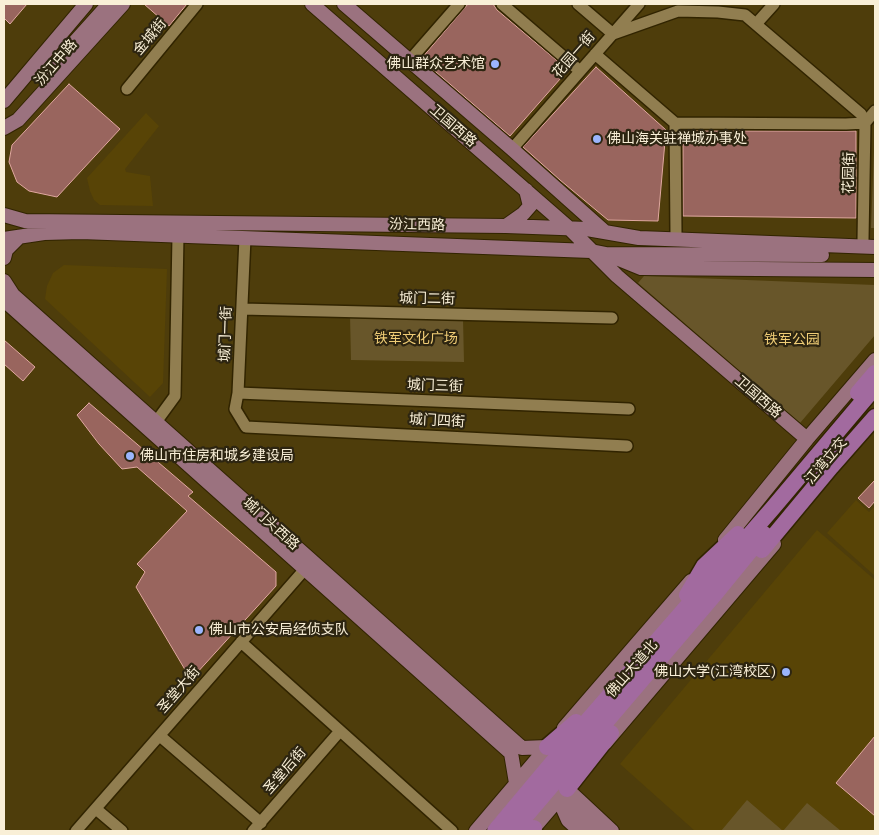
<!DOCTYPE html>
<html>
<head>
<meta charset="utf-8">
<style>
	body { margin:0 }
	#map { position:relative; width:879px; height:835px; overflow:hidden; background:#4e3d0b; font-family:"Work Sans",sans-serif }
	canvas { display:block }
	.frame { position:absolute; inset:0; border:5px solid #f9efd7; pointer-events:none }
</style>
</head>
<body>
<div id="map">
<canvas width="879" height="835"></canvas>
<div class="frame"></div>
</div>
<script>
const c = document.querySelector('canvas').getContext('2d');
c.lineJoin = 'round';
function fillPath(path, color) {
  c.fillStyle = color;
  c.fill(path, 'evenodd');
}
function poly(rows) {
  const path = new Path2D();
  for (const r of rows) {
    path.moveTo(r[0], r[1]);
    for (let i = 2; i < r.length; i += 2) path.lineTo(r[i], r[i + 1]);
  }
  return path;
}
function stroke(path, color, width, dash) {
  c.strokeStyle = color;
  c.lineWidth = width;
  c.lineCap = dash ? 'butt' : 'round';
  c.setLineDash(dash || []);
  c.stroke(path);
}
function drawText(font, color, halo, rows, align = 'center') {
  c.font = font + ' "Work Sans","Noto Sans SC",sans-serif';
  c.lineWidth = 4.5;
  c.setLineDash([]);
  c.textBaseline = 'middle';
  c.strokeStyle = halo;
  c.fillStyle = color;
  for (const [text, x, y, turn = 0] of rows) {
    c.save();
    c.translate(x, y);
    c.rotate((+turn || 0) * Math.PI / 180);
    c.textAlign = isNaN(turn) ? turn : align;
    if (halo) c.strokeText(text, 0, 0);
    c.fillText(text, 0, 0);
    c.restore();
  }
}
const built = poly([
	[146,113,159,126,125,169,126,172,150,176,153,206,100,205,94,200,90,191,87,178],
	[64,265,167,269,163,383,150,397,45,299,47,286,53,273],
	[856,500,869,512,875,506,875,576,827,533],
	[817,530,875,580,875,831,695,831,620,764]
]);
const green = poly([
	[875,125,875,228,871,228],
	[644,276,875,285,875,335,800,423,638,283],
	[350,315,463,319,464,362,351,360],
	[747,800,783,831,807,803,841,831,721,831]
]);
const building = poly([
	[4,4,27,4,10,24,4,18,4,4],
	[144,4,187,4,169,26,144,4],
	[468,4,493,4,497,10,568,70,510,136,421,59,468,4],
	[596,67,666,130,658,221,608,220,560,180,523,147,596,67],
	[69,84,120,129,57,197,29,191,17,182,9,162,12,145,69,84],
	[683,131,856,131,856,218,683,216,683,131],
	[4,340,35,367,23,381,4,364,4,340],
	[89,403,193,492,188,496,276,572,276,586,195,675,187,673,136,587,145,572,137,564,187,511,137,467,122,469,99,444,77,415,89,403],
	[875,480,875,501,869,508,858,498,875,480],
	[875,736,875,816,836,783,875,736]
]);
const minor = poly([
	[502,4,580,71],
	[578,4,613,34],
	[756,24,774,4],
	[613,34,678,11,718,12,745,15,861,114,865,123],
	[595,54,675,123,846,124,865,123],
	[410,60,459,4],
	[127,89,197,4],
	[675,123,676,234],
	[512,149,639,4],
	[245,238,238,393,235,409,246,427,627,446],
	[863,240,865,123,875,111],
	[242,309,612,318],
	[238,393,629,409],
	[156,422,175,396,178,236],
	[241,642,452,831],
	[160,736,261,823],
	[96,809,122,831],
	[76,831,305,569],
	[253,831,340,731]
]);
const major = poly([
	[312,4,569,228,617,276,807,439],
	[344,4,512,149,605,232],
	[47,73,109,4],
	[4,101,86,4],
	[4,128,18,120,123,4],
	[4,215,25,221,506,226,587,229,639,238,875,247],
	[506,226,523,214,530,206,526,190],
	[4,239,44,233,81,232,591,251,606,254,822,255],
	[614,257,641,268,875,270],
	[4,258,6,250,19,237],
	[4,281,13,295,522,748,547,747],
	[4,300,511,753,516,783],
	[725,540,807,439,875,360],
	[564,728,691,581],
	[605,743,774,544],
	[567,789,612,831],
	[559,798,595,831],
	[561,804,568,820,580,831],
	[476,831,550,744],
	[531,831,574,781]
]);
const highway = poly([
	[858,393,875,373],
	[762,550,831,467,875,417],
	[687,595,704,566,738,534],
	[547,747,576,722],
	[567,789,611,733],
	[495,831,589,719,772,509,875,387],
	[513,831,715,594,764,534],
	[528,831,534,828]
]);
const markers = [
	[495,64,5,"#9ab5fd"],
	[597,139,5,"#9ab5fd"],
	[130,456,5,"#9ab5fd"],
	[199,630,5,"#9ab5fd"],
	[786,672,5,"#9ab5fd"]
];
const streetNames = [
	["金城街",150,37,-50],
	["花园一街",574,55,-49],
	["汾江中路",56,63,-49],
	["卫国西路",453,126,41],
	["花园街",849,173,-89],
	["汾江西路",417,225,1],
	["城门二街",427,299,1],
	["城门一街",226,334,-88],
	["城门三街",435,386,2],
	["卫国西路",758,397,41],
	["城门四街",437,421,3],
	["江湾立交",826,461,-50],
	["城门头西路",271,524,42],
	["佛山大道北",632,669,-49],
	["圣堂大街",179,690,-49],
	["圣堂后街",285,771,-49]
];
const poiNames = [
	["佛山群众艺术馆",485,64,"right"],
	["佛山海关驻禅城办事处",607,139],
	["佛山市住房和城乡建设局",140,456],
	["佛山市公安局经侦支队",209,630],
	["佛山大学(江湾校区)",776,672,"right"]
];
const parkNames = [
	["铁军文化广场",416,339],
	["铁军公园",792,340]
];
fillPath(built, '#584406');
fillPath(green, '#68562a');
fillPath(building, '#99655e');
stroke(building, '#e0a8a0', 1);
stroke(minor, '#312400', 14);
stroke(major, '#312400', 16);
stroke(highway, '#312400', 19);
stroke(minor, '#917e50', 11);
stroke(major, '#9b727f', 14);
stroke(highway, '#a26a9f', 16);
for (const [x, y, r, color] of markers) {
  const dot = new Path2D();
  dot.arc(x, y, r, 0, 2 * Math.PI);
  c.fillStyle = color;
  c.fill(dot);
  stroke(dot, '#2d2511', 2);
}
drawText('14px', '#f9efd7', '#2d2511', streetNames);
drawText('14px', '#f9efd7', '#2d2511', poiNames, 'left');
drawText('14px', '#f0cd76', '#2d2511', parkNames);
</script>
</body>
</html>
